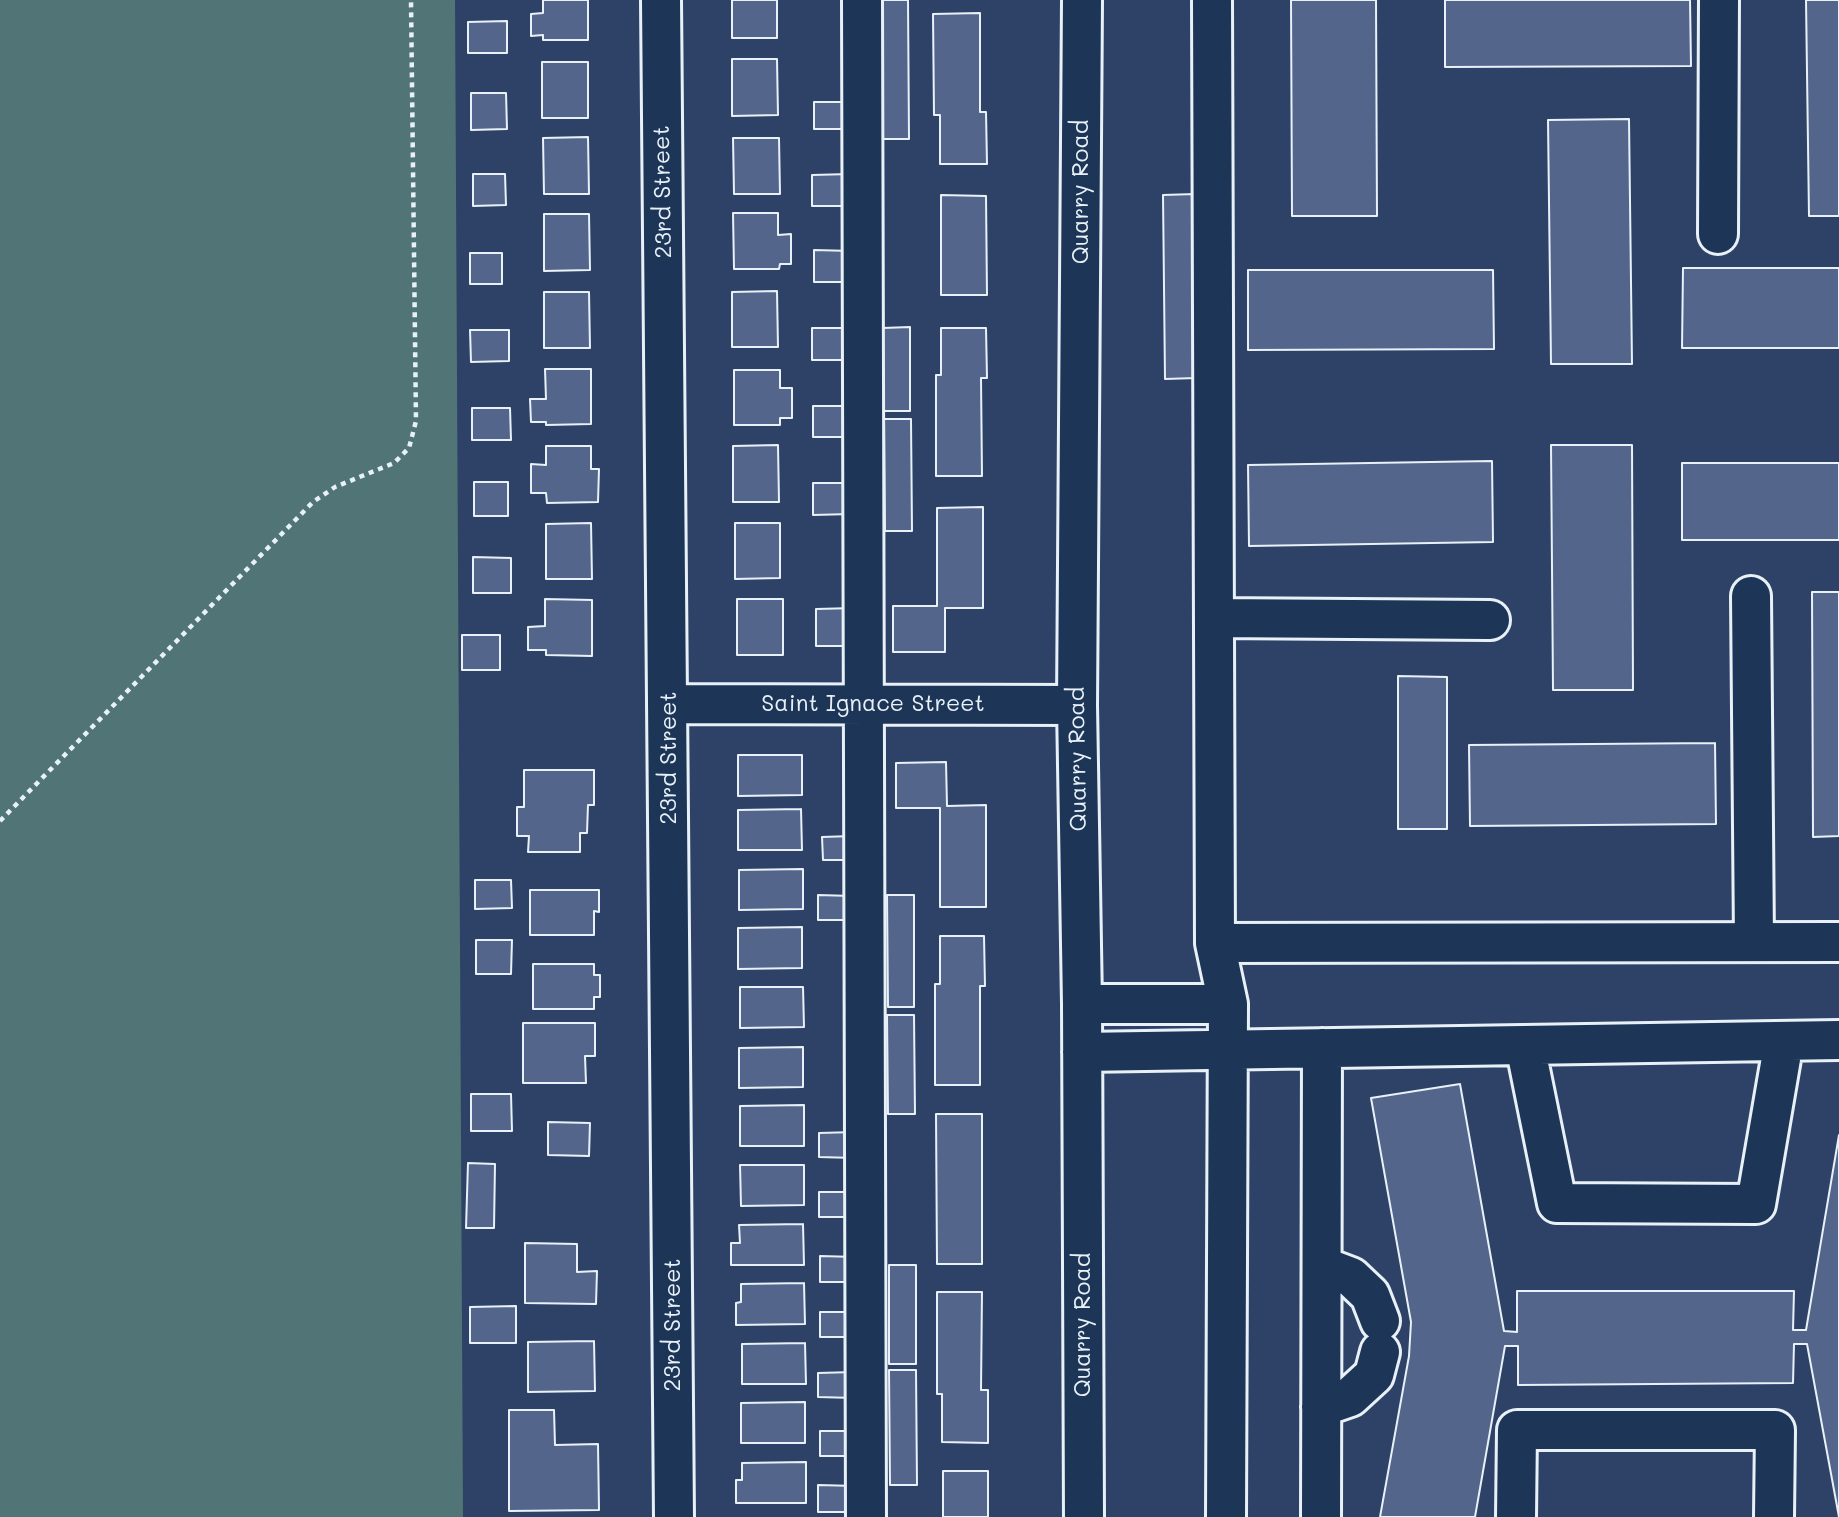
<!DOCTYPE html>
<html>
<head>
<meta charset="utf-8">
<style>
	body { margin:0 }
	canvas { display:block; background:#2d4266 }
</style>
</head>
<body>
<canvas width="1839" height="1517"></canvas>
<script>
const c = document.querySelector('canvas').getContext('2d');
c.lineJoin = 'round';
function fillPath(path, color) {
  c.fillStyle = color;
  c.fill(path, 'evenodd');
}
function poly(rows) {
  const path = new Path2D();
  for (const r of rows) {
    path.moveTo(r[0], r[1]);
    for (let i = 2; i < r.length; i += 2) path.lineTo(r[i], r[i + 1]);
  }
  return path;
}
function stroke(path, color, width, dash) {
  c.strokeStyle = color;
  c.lineWidth = width;
  c.lineCap = dash ? 'butt' : 'round';
  c.setLineDash(dash || []);
  c.stroke(path);
}
function drawText(font, color, halo, rows, align = 'center') {
  c.font = font + ' Mali,sans-serif';
  c.lineWidth = 6;
  c.setLineDash([]);
  c.textBaseline = 'middle';
  c.strokeStyle = halo;
  c.fillStyle = color;
  for (const [text, x, y, turn = 0] of rows) {
    c.save();
    c.translate(x, y);
    c.rotate((+turn || 0) * Math.PI / 180);
    c.textAlign = isNaN(turn) ? turn : align;
    if (halo) c.strokeText(text, 0, 0);
    c.fillText(text, 0, 0);
    c.restore();
  }
}
const green = poly([
	[0,0,455,0,463,1517,0,1517]
]);
const building = poly([
	[543,0,588,0,588,40,543,40,543,35,531,36,531,14,543,13,543,0],
	[732,0,777,0,777,38,732,38,732,0],
	[881,0,908,0,909,139,881,139,881,0],
	[1291,0,1376,0,1377,216,1292,216,1291,0],
	[1445,0,1690,0,1691,66,1445,67,1445,0],
	[1806,0,1839,0,1839,216,1809,216,1806,0],
	[980,13,980,112,986,112,987,164,940,164,940,115,934,115,933,14,980,13],
	[507,21,507,53,468,53,468,22,507,21],
	[732,59,777,59,778,115,732,116,732,59],
	[542,62,588,62,588,118,542,118,542,62],
	[471,93,506,93,507,129,471,130,471,93],
	[814,102,849,102,849,129,814,129,814,102],
	[1629,119,1632,364,1551,364,1548,120,1629,119],
	[588,137,589,194,544,194,543,138,588,137],
	[733,138,779,138,780,194,734,194,733,138],
	[473,174,505,174,506,205,473,206,473,174],
	[850,174,850,206,812,206,812,175,850,174],
	[1195,194,1196,378,1165,379,1163,195,1195,194],
	[941,195,986,196,987,295,941,295,941,195],
	[733,213,778,213,778,235,791,234,791,264,780,264,779,269,734,269,733,213],
	[544,214,589,214,590,270,544,271,544,214],
	[814,250,852,251,852,282,814,282,814,250],
	[470,253,502,253,502,284,470,284,470,253],
	[1683,268,1839,268,1839,348,1682,348,1683,268],
	[1248,270,1493,270,1494,349,1248,350,1248,270],
	[777,291,778,347,732,347,732,292,777,291],
	[544,292,589,292,590,348,544,348,544,292],
	[910,327,910,411,883,411,883,328,910,327],
	[812,328,851,328,851,360,812,360,812,328],
	[941,328,986,328,987,378,981,378,982,476,936,476,936,375,941,375,941,328],
	[470,330,509,330,509,361,471,362,470,330],
	[545,369,591,369,591,424,546,425,546,422,531,422,530,399,546,399,545,369],
	[734,370,780,370,780,388,792,388,792,418,780,418,780,425,734,425,734,370],
	[813,406,851,406,852,437,813,437,813,406],
	[472,408,510,408,511,440,472,440,472,408],
	[884,419,911,419,912,531,885,531,884,419],
	[778,445,779,502,733,502,733,446,778,445],
	[1551,445,1632,445,1633,690,1553,690,1551,445],
	[546,446,591,446,591,469,599,469,598,502,547,503,546,493,531,493,531,464,546,465,546,446],
	[1492,461,1493,542,1249,546,1248,465,1492,461],
	[1682,463,1839,463,1839,540,1682,540,1682,463],
	[474,482,508,482,508,516,474,516,474,482],
	[813,483,851,483,851,514,813,515,813,483],
	[983,507,983,608,945,608,945,652,893,652,893,606,937,606,937,508,983,507],
	[591,523,592,579,546,579,546,524,591,523],
	[735,523,780,523,780,578,735,579,735,523],
	[473,557,511,558,511,593,473,593,473,557],
	[1812,592,1839,592,1839,836,1813,837,1812,592],
	[545,599,592,600,592,656,546,655,546,650,528,650,528,627,545,626,545,599],
	[737,599,783,599,783,655,737,655,737,599],
	[855,608,854,646,816,646,816,609,855,608],
	[462,635,500,635,500,670,462,670,462,635],
	[1398,676,1447,677,1447,829,1398,829,1398,676],
	[1715,743,1716,824,1470,826,1469,745,1715,743],
	[738,755,802,755,802,795,738,796,738,755],
	[946,762,947,806,986,805,986,907,940,907,940,808,896,808,896,763,946,762],
	[524,770,594,770,594,805,588,805,587,833,580,833,580,852,528,852,529,836,517,836,517,807,524,807,524,770],
	[801,809,802,850,738,850,738,810,801,809],
	[852,836,853,860,823,860,822,837,852,836],
	[803,869,803,909,739,910,739,870,803,869],
	[475,880,511,880,512,908,475,909,475,880],
	[530,890,599,890,599,912,594,911,594,935,530,935,530,890],
	[818,895,852,896,852,920,818,920,818,895],
	[887,895,914,895,914,1007,888,1007,887,895],
	[802,927,802,968,738,969,738,928,802,927],
	[940,936,984,936,985,986,980,986,980,1085,935,1085,935,984,940,984,940,936],
	[476,940,512,940,511,974,476,974,476,940],
	[533,964,594,964,594,975,600,975,600,997,594,997,594,1009,533,1009,533,964],
	[740,987,803,987,804,1027,740,1028,740,987],
	[887,1015,914,1015,915,1114,888,1114,887,1015],
	[523,1023,595,1023,595,1056,585,1056,586,1083,523,1083,523,1023],
	[803,1047,803,1087,739,1088,739,1048,803,1047],
	[1460,1084,1504,1331,1517,1332,1517,1291,1794,1291,1793,1330,1806,1330,1839,1135,1839,1517,1807,1344,1794,1344,1793,1383,1518,1385,1518,1346,1505,1346,1475,1517,1380,1517,1409,1356,1411,1322,1371,1098,1460,1084],
	[471,1094,511,1094,512,1131,471,1131,471,1094],
	[804,1105,804,1146,740,1146,740,1106,804,1105],
	[936,1114,982,1114,982,1264,937,1264,936,1114],
	[548,1122,590,1123,589,1156,548,1155,548,1122],
	[855,1132,855,1158,819,1157,819,1133,855,1132],
	[468,1163,495,1164,494,1228,466,1228,468,1163],
	[740,1165,804,1165,804,1205,741,1206,740,1165],
	[819,1192,855,1192,855,1217,819,1217,819,1192],
	[803,1224,804,1265,731,1265,731,1243,740,1243,739,1225,803,1224],
	[525,1243,577,1244,577,1272,597,1271,596,1304,525,1303,525,1243],
	[820,1256,856,1257,856,1282,820,1282,820,1256],
	[889,1265,916,1265,916,1364,889,1364,889,1265],
	[804,1283,805,1324,736,1325,736,1303,741,1302,741,1284,804,1283],
	[937,1292,982,1292,981,1390,988,1390,988,1443,942,1442,942,1394,937,1394,937,1292],
	[516,1306,516,1343,470,1343,470,1307,516,1306],
	[820,1312,856,1312,856,1337,820,1337,820,1312],
	[594,1341,595,1391,528,1392,528,1342,594,1341],
	[805,1343,806,1384,742,1384,742,1344,805,1343],
	[889,1370,916,1370,917,1485,890,1485,889,1370],
	[854,1372,854,1398,818,1397,818,1373,854,1372],
	[805,1402,805,1443,741,1443,741,1403,805,1402],
	[509,1410,554,1410,555,1445,598,1444,599,1510,509,1511,509,1410],
	[820,1431,856,1431,856,1456,820,1456,820,1431],
	[806,1462,806,1503,736,1503,736,1480,742,1480,742,1463,806,1462],
	[943,1471,988,1471,988,1517,943,1517,943,1471],
	[818,1485,856,1486,856,1512,818,1512,818,1485]
]);
const path = poly([
	[0,821,313,502,335,487,394,463,409,448,416,421,411,0]
]);
const minor = poly([
	[661,0,674,1517],
	[862,0,866,1517],
	[1082,0,1077,705,1082,1004,1084,1517],
	[1212,0,1215,943,1839,942],
	[1718,234,1719,0],
	[1751,596,1754,942],
	[1214,618,1490,620],
	[669,704,1077,705],
	[1215,943,1228,1004,1226,1517],
	[1082,1004,1228,1004],
	[1525,1045,1557,1203,1756,1204,1784,1041],
	[1082,1052,1839,1040],
	[1322,1266,1351,1277,1370,1295,1380,1321],
	[1321,1407,1350,1397,1374,1375,1380,1352],
	[1321,1517,1322,1048],
	[1516,1517,1517,1430,1775,1430,1774,1517]
]);
const streetNames = [
	["23rd Street",663,192,-91],
	["Quarry Road",1081,192,-90],
	["Saint Ignace Street",873,704],
	["23rd Street",669,758,-90],
	["Quarry Road",1078,759,-91],
	["23rd Street",673,1325,-90],
	["Quarry Road",1083,1325,-90]
];
fillPath(green, '#517577');
fillPath(building, '#54658c');
stroke(building, '#e8f1f8', 2);
stroke(minor, '#e8f1f8', 44);
stroke(path, '#e8f1f8', 4.5, [5, 5]);
stroke(minor, '#1d3557', 38);
drawText('23px', '#e8f1f8', '#1d3557', streetNames);
</script>
</body>
</html>
